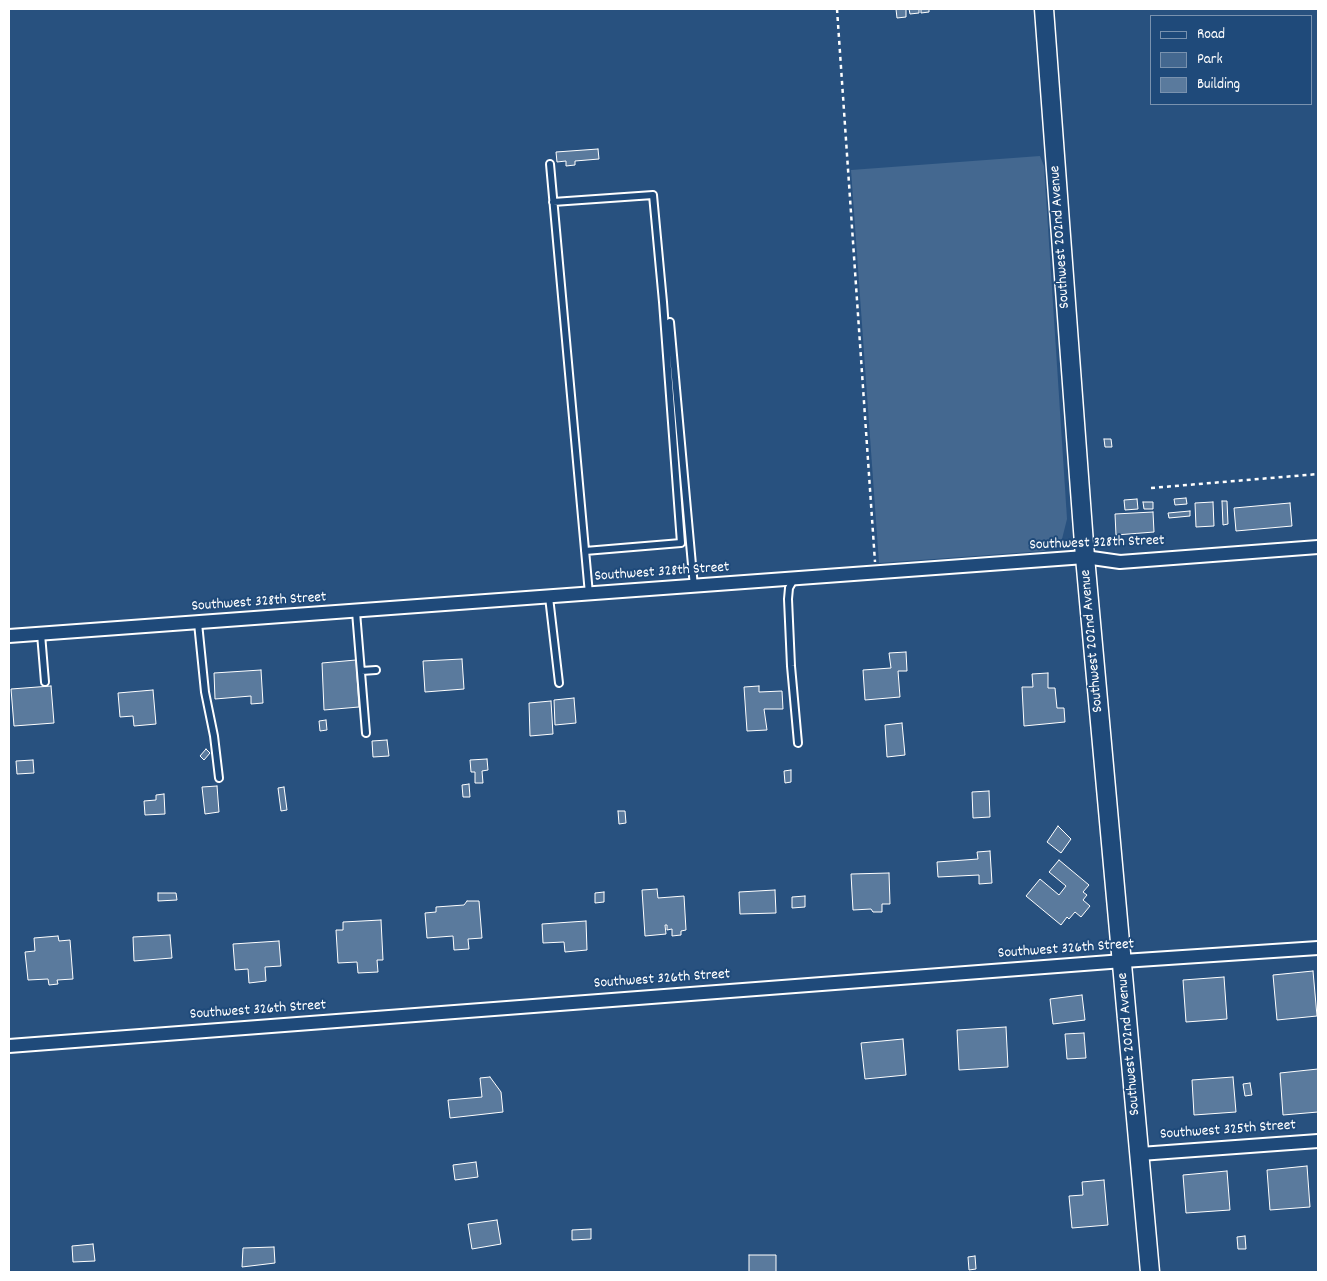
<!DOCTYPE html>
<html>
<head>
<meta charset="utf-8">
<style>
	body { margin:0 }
	#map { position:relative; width:1327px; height:1281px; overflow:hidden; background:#28517f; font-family:Dekko,sans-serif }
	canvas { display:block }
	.frame { position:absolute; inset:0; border:10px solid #fff; pointer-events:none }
	.legend { position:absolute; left:1150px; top:15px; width:162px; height:90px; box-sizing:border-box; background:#1f4a7a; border:1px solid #7992af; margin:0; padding:6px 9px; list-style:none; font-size:15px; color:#fff }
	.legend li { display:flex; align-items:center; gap:10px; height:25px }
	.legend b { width:25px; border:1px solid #7992af }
</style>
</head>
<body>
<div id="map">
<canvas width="1327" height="1281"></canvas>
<div class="frame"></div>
<ul class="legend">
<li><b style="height:6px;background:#1f4a7a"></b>Road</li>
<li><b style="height:14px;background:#446890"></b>Park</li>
<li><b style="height:14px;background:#5a7a9d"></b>Building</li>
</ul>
</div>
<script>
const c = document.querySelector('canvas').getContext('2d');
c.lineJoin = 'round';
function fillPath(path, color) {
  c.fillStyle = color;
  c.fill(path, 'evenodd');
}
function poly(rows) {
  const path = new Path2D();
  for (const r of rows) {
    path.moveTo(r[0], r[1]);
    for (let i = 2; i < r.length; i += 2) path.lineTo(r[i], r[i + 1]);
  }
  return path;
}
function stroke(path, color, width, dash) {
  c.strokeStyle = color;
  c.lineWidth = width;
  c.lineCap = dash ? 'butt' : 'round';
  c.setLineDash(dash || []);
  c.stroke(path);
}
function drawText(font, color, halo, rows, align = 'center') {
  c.font = font + ' Dekko,sans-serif';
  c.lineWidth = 4;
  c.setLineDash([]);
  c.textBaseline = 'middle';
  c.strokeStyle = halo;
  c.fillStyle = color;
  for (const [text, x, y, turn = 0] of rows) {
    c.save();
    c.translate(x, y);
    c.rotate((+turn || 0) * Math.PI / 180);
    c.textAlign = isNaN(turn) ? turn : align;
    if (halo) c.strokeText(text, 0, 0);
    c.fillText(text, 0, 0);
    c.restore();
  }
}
const green = poly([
	[1040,156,1044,166,1067,519,1061,543,1044,551,879,563,851,170]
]);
const building = poly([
	[896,9,906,9,906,17,897,18,896,9],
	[909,9,919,9,919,13,910,14,909,9],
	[921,9,929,9,929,12,921,13,921,9],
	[598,149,599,159,575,161,575,165,566,166,566,161,557,162,556,152,598,149],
	[1104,439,1111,439,1112,447,1105,447,1104,439],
	[1186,498,1187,504,1175,505,1174,499,1186,498],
	[1137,499,1138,509,1125,510,1124,500,1137,499],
	[1222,501,1227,501,1228,524,1223,525,1222,501],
	[1143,502,1153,502,1153,509,1144,509,1143,502],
	[1213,502,1214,526,1196,527,1195,503,1213,502],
	[1290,503,1292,526,1236,531,1234,508,1290,503],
	[1190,511,1190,516,1169,518,1168,513,1190,511],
	[1153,512,1154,532,1116,535,1115,514,1153,512],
	[906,652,907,671,898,671,900,697,865,700,863,670,891,668,889,653,906,652],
	[462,659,464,689,425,692,423,661,462,659],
	[356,660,359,707,324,710,322,663,356,660],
	[261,670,263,703,251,704,251,696,215,699,214,673,261,670],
	[1048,673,1048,688,1055,688,1057,708,1064,708,1065,722,1024,726,1022,687,1033,687,1032,674,1048,673],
	[51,686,54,723,14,726,11,689,51,686],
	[759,686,759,692,782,691,783,709,764,709,767,730,747,731,744,687,759,686],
	[153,690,156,724,134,726,133,716,120,717,118,693,153,690],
	[574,698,576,723,555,725,554,700,574,698],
	[551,701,553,734,530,736,529,703,551,701],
	[326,720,327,730,320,731,319,721,326,720],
	[902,723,905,755,887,757,885,725,902,723],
	[387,740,389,756,373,757,372,741,387,740],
	[206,749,210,753,204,760,200,756,206,749],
	[487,759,488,770,482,771,483,783,475,783,475,772,471,772,470,760,487,759],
	[33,760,34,773,17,774,16,761,33,760],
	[791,770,791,782,785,783,784,771,791,770],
	[469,784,470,797,463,797,462,785,469,784],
	[217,786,219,812,205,814,202,787,217,786],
	[284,787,287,810,281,811,278,788,284,787],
	[989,791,990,817,973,818,972,792,989,791],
	[164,794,165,814,145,815,144,801,156,800,156,795,164,794],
	[618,811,625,811,626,823,619,824,618,811],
	[1058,826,1071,839,1061,853,1047,842,1058,826],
	[990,851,992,883,979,884,979,875,938,877,937,862,978,859,977,852,990,851],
	[1059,860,1089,885,1083,892,1087,895,1083,900,1090,906,1081,917,1075,912,1069,919,1067,917,1061,925,1026,896,1040,879,1059,895,1066,886,1049,872,1059,860],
	[889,873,890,904,882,904,882,912,873,912,871,909,853,910,851,874,889,873],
	[657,889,658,898,684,896,686,930,681,931,681,935,672,936,672,929,667,930,667,925,665,925,666,934,645,936,642,890,657,889],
	[775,890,776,913,740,914,739,892,775,890],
	[604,892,604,902,595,903,595,893,604,892],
	[158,893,176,893,177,900,158,901,158,893],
	[805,896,805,907,792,908,792,897,805,896],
	[467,901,479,901,482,938,468,939,469,949,454,950,453,936,427,938,425,913,436,912,436,907,464,905,467,901],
	[381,920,383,960,377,960,378,972,358,973,357,962,338,963,336,930,343,930,343,922,381,920],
	[586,921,587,950,565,952,564,942,543,943,542,924,586,921],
	[170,935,172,958,134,961,133,937,170,935],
	[58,936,59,941,70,940,73,979,57,980,58,984,49,985,48,979,28,980,25,952,35,951,34,938,58,936],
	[279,941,281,966,265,967,266,981,249,983,248,969,235,970,233,944,279,941],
	[1313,971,1317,1016,1277,1020,1273,975,1313,971],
	[1224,977,1227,1019,1186,1022,1183,980,1224,977],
	[1082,995,1085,1020,1053,1024,1050,999,1082,995],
	[1006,1027,1008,1067,959,1070,957,1030,1006,1027],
	[1084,1033,1086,1058,1067,1059,1065,1034,1084,1033],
	[903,1039,906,1075,865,1079,861,1043,903,1039],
	[1318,1069,1318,1112,1283,1115,1280,1073,1318,1069],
	[490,1077,501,1092,503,1112,450,1118,448,1100,482,1097,480,1078,490,1077],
	[1233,1077,1236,1112,1194,1115,1192,1080,1233,1077],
	[1250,1083,1252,1095,1245,1096,1243,1084,1250,1083],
	[476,1162,478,1177,455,1180,453,1165,476,1162],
	[1307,1166,1310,1207,1270,1210,1267,1170,1307,1166],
	[1227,1171,1230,1210,1186,1213,1183,1175,1227,1171],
	[1104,1180,1108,1225,1072,1228,1069,1196,1083,1195,1082,1182,1104,1180],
	[497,1220,501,1244,472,1249,468,1224,497,1220],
	[591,1229,591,1239,572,1240,572,1230,591,1229],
	[1245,1236,1246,1249,1238,1249,1237,1237,1245,1236],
	[93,1244,95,1261,73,1262,72,1246,93,1244],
	[274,1247,275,1263,242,1267,243,1248,274,1247],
	[749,1255,776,1255,776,1272,749,1272,749,1255],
	[975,1256,976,1269,969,1270,968,1257,975,1256]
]);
const path = poly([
	[837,9,875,562],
	[1151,488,1318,474]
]);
const lane = poly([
	[550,164,589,594],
	[553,202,653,195,663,302,681,543,585,551],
	[670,322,694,587],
	[794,579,789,588,788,599,791,666,798,743],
	[549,597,559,683],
	[356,612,366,733],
	[198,623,205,692,214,736,219,778],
	[41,634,45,682],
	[361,671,376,670]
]);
const street = poly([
	[9,636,1085,557,1120,562,1318,547],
	[9,1046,1123,961,1318,948],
	[1140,1154,1318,1141]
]);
const secondary = poly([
	[1044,9,1085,557,1150,1272]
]);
const streetNames = [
	["Southwest 202nd Avenue",1061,237,-94],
	["Southwest 328th Street",1097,544,-2],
	["Southwest 328th Street",662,573,-4],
	["Southwest 328th Street",259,603,-4],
	["Southwest 202nd Avenue",1093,641,-95],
	["Southwest 326th Street",1066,950,-4],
	["Southwest 326th Street",662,980,-4],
	["Southwest 326th Street",258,1011,-4],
	["Southwest 202nd Avenue",1130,1044,-95],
	["Southwest 325th Street",1228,1131,-4]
];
fillPath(green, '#446890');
fillPath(building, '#5a7a9d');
stroke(building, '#fff', 1);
stroke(lane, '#fff', 10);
stroke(street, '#fff', 16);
stroke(secondary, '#fff', 21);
stroke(path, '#fff', 2.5, [4, 4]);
stroke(lane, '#1f4a7a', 6);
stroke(street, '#1f4a7a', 12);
stroke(secondary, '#1f4a7a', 18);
drawText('15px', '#fff', '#1f4a7a', streetNames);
</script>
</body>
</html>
